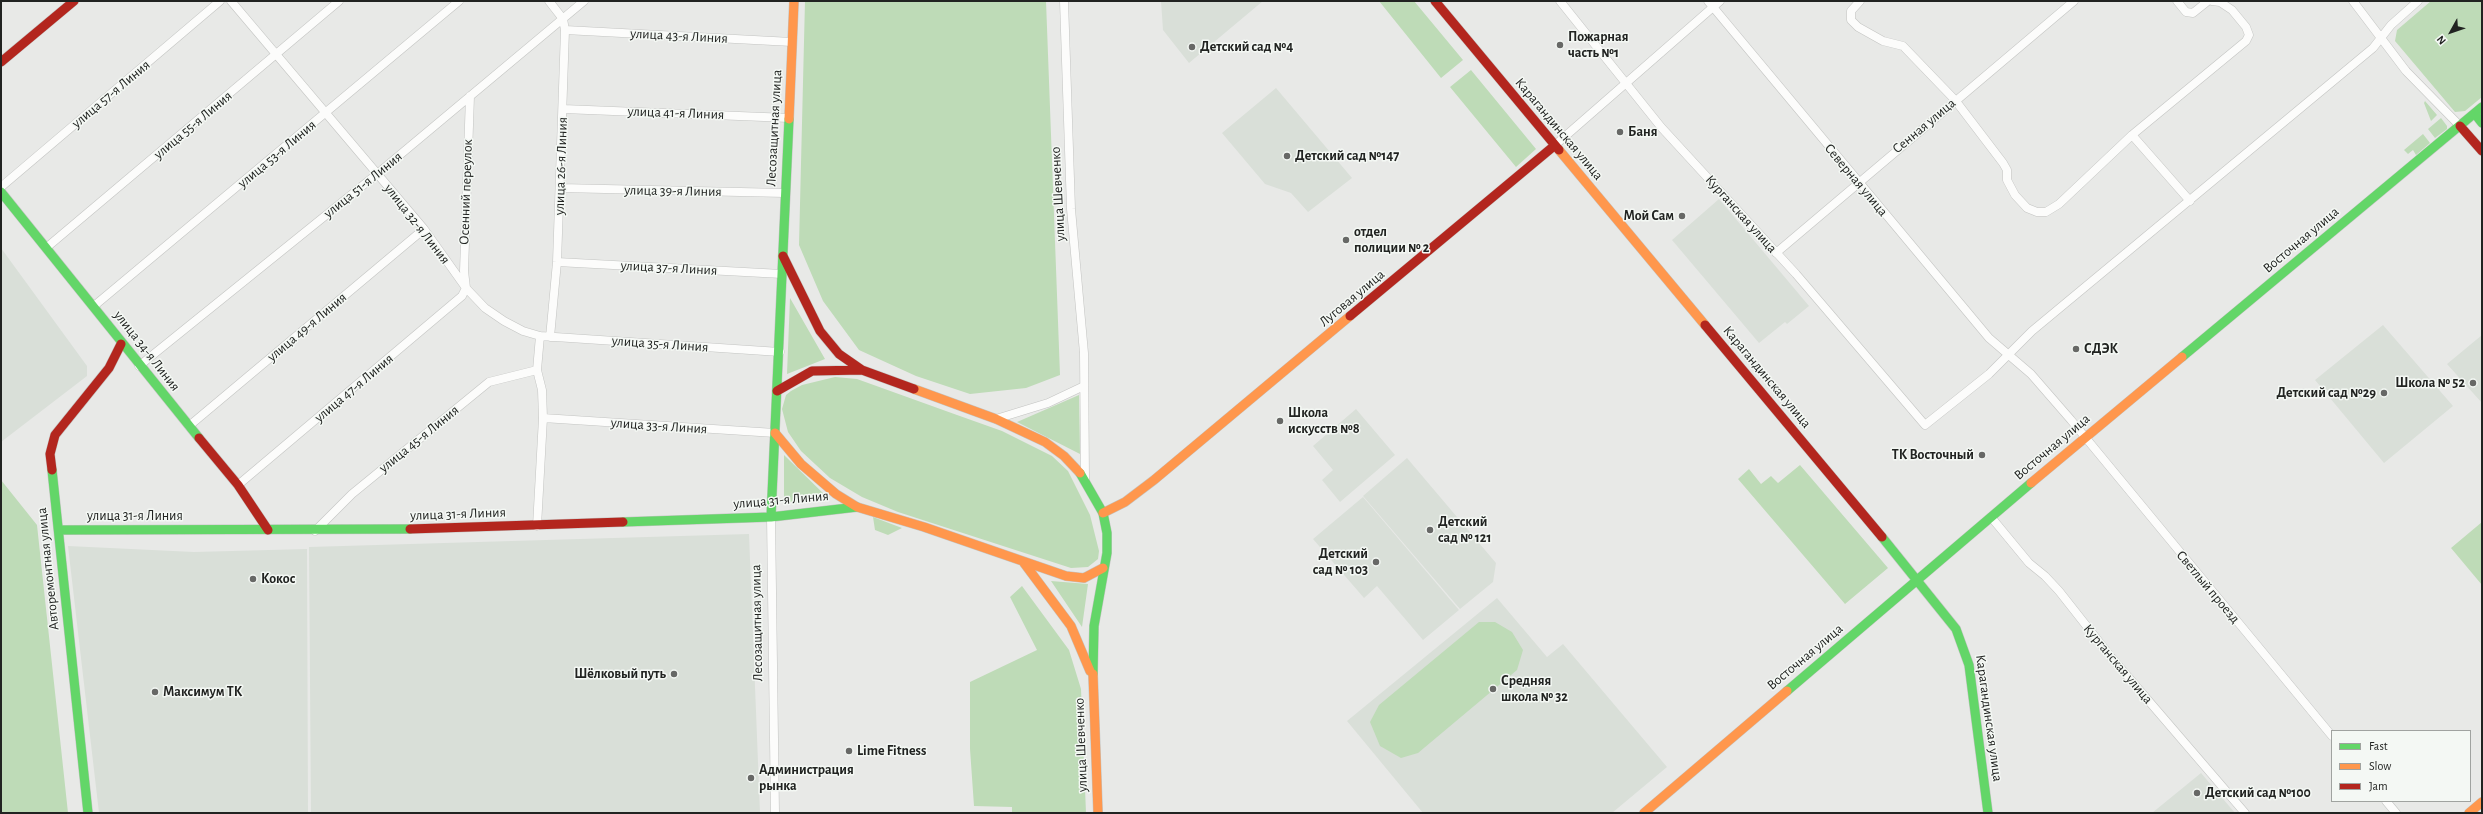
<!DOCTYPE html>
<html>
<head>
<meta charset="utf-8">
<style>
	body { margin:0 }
	#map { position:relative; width:2483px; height:814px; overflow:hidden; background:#e8e9e7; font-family:"Alegreya Sans",sans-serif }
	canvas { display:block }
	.frame { position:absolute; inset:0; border:2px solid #212321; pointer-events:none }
	.legend { position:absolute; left:2331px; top:730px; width:140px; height:72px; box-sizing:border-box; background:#f4f8f4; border:1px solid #a0a3a0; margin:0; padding:5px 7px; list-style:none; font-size:12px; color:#212321 }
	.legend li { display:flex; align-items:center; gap:8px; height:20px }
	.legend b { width:20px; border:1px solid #a0a3a0 }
	.north { position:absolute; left:2431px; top:12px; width:40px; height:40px; -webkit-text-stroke:3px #f4f8f4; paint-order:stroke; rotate:230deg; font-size:11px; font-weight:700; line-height:16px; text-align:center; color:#212321 }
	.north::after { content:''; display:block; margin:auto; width:14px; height:18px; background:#212321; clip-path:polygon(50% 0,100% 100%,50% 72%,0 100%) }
</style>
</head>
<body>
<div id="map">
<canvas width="2483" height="814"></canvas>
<div class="frame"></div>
<ul class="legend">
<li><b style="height:5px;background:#63d668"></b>Fast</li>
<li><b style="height:5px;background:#ff974d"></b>Slow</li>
<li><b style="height:5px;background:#b3261e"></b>Jam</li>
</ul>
<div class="north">N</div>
</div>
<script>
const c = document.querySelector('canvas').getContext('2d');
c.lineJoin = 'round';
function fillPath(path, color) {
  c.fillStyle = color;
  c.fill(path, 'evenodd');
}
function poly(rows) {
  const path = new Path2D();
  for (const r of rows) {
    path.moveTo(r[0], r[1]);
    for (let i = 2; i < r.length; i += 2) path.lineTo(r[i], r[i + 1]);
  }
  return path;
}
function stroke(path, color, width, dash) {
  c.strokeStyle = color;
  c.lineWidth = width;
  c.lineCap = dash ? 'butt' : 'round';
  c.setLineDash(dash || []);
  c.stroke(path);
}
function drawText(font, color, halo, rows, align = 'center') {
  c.font = font + ' "Alegreya Sans",sans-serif';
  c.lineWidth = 3;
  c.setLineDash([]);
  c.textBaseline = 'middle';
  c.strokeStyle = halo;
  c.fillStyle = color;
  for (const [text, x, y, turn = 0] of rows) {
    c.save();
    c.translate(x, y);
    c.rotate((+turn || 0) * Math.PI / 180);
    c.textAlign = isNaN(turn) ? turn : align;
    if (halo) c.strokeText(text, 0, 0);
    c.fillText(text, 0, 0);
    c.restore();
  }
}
const built = poly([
	[1161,1,1263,1,1189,63,1163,30],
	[1276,88,1352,178,1308,212,1291,193,1265,184,1222,133],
	[1719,199,1809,306,1787,324,1785,322,1759,343,1672,240],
	[1,248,87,366,87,376,1,442],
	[2383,325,2453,406,2384,463,2315,380],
	[2482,335,2482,403,2447,364],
	[1356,409,1395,455,1340,502,1322,480,1333,470,1313,446],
	[1407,458,1496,563,1493,582,1460,609,1363,496],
	[1363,497,1459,610,1423,640,1377,586,1364,598,1313,539],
	[749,534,760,813,311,813,309,547],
	[68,546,194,552,307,549,308,813,99,813],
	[1497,598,1547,657,1563,644,1667,767,1612,813,1423,813,1347,721],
	[2201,773,2235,813,2152,813]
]);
const green = poly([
	[805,1,1046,1,1060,375,1026,388,970,394,916,376,859,350,823,301,799,245],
	[1379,1,1414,1,1463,60,1441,78],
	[2431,1,2482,1,2482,97,2465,111,2455,112,2395,41,2397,30],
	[1471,70,1536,149,1516,167,1450,87],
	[2425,101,2437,115,2431,121,2424,103],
	[2441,118,2447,126,2447,129,2435,138,2428,129],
	[2423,134,2430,143,2416,155,2413,150,2408,154,2404,150],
	[790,298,825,359,787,374],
	[835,377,857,379,957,415,1002,431,1052,456,1068,471,1090,515,1099,551,1098,559,1088,567,1071,568,898,512,862,497,830,478,801,451,788,432,782,409,786,395,791,391,802,385],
	[1079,395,1080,454,1017,422],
	[784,455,827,497,784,503],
	[1800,465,1888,568,1845,604,1738,479,1749,469,1761,484,1771,476,1778,483],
	[1,480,37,525,68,813,1,813],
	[873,517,902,528,888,535,875,530],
	[2482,522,2482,585,2451,548],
	[1051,581,1088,584,1082,627],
	[1022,586,1069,650,1081,689,1086,813,1012,813,1012,807,974,806,970,749,970,682,1037,650,1010,597],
	[1479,622,1495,622,1512,632,1523,650,1517,670,1418,753,1401,758,1380,746,1370,722,1379,705]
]);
const street = poly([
	[231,1,424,229,466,288,485,308,504,321,523,331,540,336,780,352],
	[549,1,563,19,565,30,557,262,550,337],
	[1064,1,1071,209,1084,353,1085,480],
	[1560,1,1661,127,1796,274,1925,425,1989,374,2032,331,2373,48,2391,25,2418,1],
	[1708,1,1989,338,2031,374,2071,420,2332,736],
	[1860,1,1851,11,1851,20,1858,27,1883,41,1903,46,1955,100,2003,163,2007,170,2007,180,2015,195,2027,208,2037,212,2046,212,2059,204,2132,135,2246,41,2249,35,2246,27,2232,10,2220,2,2212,1],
	[2177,1,2186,12,2193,13,2208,1],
	[2353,1,2406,71,2460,126],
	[565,30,792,42],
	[563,109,789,118],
	[2132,135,2190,201],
	[1554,146,1720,1],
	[1,187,220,1],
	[560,188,785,193],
	[46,248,339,1],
	[1776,253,2074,1],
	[557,262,782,274],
	[94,306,459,1],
	[139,366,377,174,584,1],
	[543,418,775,433],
	[996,419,1048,403,1084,386],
	[189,426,424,229],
	[238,485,462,296,466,288,464,271,470,96],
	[771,517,775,813],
	[1991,517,2029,563,2045,576,2059,591,2111,657,2245,813],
	[537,526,543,418,542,390,537,370,540,336],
	[315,531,352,494,489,382,537,370],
	[2386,801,2396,813]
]);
const fast = poly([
	[2475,114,2482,123],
	[1,192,199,438],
	[2182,357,2482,107],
	[52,470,88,813],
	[1080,473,1103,513,1107,533,1107,553,1094,626,1093,674],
	[771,517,789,119],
	[623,522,771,517,857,507],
	[59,530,410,529],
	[1882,537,1956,629,1969,665,1988,813],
	[1787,691,2031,483]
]);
const slow = poly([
	[789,119,794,1],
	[1559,150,1705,325],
	[914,389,996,419,1045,442,1064,456,1080,473],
	[775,433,801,464,836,494,857,507,924,527,1066,576,1084,578,1103,568],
	[2031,483,2182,357],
	[1103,513,1125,502,1154,480,1350,316],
	[1024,563,1071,626,1090,671],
	[1093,674,1098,813],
	[1644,813,1787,691],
	[2469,813,2482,802]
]);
const jam = poly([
	[1435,1,1559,150],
	[1,62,74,1],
	[2460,126,2482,151],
	[783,256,820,331,839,354,862,370],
	[1350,316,1554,146],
	[1705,325,1882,537],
	[777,391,812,371,862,370,914,389],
	[199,438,238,485,268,530],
	[52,470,50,454,55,435,109,368,121,344],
	[410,529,623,522]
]);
const markers = [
	[1560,45,4,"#676866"],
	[1192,47,4,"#676866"],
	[1620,132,4,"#676866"],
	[1287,156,4,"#676866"],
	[1682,216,4,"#676866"],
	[1346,240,4,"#676866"],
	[2076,349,4,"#676866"],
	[2473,383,4,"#676866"],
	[2384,393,4,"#676866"],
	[1280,421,4,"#676866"],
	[1982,455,4,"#676866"],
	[1430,530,4,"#676866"],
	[1376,562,4,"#676866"],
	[253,579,4,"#676866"],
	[674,674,4,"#676866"],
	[1493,689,4,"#676866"],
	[155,692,4,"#676866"],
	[849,751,4,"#676866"],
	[751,778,4,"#676866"],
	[2197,793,4,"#676866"]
];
const streetNames = [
	["улица 43-я Линия",679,36,3],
	["улица 57-я Линия",111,94,-40],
	["улица 41-я Линия",676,113,2],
	["улица 55-я Линия",193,125,-40],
	["Сенная улица",1924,126,-40],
	["Лесозащитная улица",774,128,-87],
	["Карагандинская улица",1559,129,50],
	["улица 53-я Линия",277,154,-40],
	["улица 26-я Линия",561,166,-88],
	["Северная улица",1856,180,50],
	["улица 51-я Линия",363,185,-39],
	["улица 39-я Линия",673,191,1],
	["Осенний переулок",466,192,-88],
	["улица Шевченко",1058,194,-93],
	["Курганская улица",1741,214,48],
	["улица 32-я Линия",417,224,52],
	["Восточная улица",2301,240,-40],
	["улица 37-я Линия",669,268,3],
	["Луговая улица",1352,298,-40],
	["улица 49-я Линия",307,327,-40],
	["улица 35-я Линия",660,344,4],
	["улица 34-я Линия",147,351,52],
	["Карагандинская улица",1767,377,50],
	["улица 47-я Линия",354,388,-40],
	["улица 33-я Линия",659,426,4],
	["улица 45-я Линия",419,439,-39],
	["Восточная улица",2052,447,-40],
	["улица 31-я Линия",781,500,-5],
	["улица 31-я Линия",458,514,-2],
	["улица 31-я Линия",135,516],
	["Авторемонтная улица",48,569,-96],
	["Светлый проезд",2208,587,50],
	["Лесозащитная улица",757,623,-91],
	["Восточная улица",1805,657,-40],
	["Курганская улица",2118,664,50],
	["Карагандинская улица",1989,718,82],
	["улица Шевченко",1081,745,-92]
];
const poiNames = [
	["Пожарная",1568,37],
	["часть №1",1568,53],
	["Детский сад №4",1200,47],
	["Баня",1628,132],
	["Детский сад №147",1295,156],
	["Мой Cам",1674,216,"right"],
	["отдел",1354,232],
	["полиции № 2",1354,248],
	["СДЭК",2084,349],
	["Школа № 52",2465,383,"right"],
	["Детский сад №29",2376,393,"right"],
	["Школа",1288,413],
	["искусств №8",1288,429],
	["ТК Восточный",1974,455,"right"],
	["Детский",1438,522],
	["сад № 121",1438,538],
	["Детский",1368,554,"right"],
	["сад № 103",1368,570,"right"],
	["Кокос",261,579],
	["Шёлковый путь",666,674,"right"],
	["Средняя",1501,681],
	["школа № 32",1501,697],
	["Максимум ТК",163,692],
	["Lime Fitness",857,751],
	["Администрация",759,770],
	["рынка",759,786],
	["Детский сад №100",2205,793]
];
fillPath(built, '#d9dfd8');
fillPath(green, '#bedbb7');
stroke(street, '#c3c4c2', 9);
stroke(fast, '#c3c4c2', 10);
stroke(slow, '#c3c4c2', 10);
stroke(jam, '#c3c4c2', 10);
stroke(street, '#fcfcfb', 8);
stroke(fast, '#63d668', 9);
stroke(slow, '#ff974d', 9);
stroke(jam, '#b3261e', 9);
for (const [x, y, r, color] of markers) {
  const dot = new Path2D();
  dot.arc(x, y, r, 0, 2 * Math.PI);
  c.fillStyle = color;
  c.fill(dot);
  stroke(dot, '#f4f8f4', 1.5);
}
drawText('14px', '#212321', '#f4f8f4', streetNames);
drawText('bold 14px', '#212321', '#f4f8f4', poiNames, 'left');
</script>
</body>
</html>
